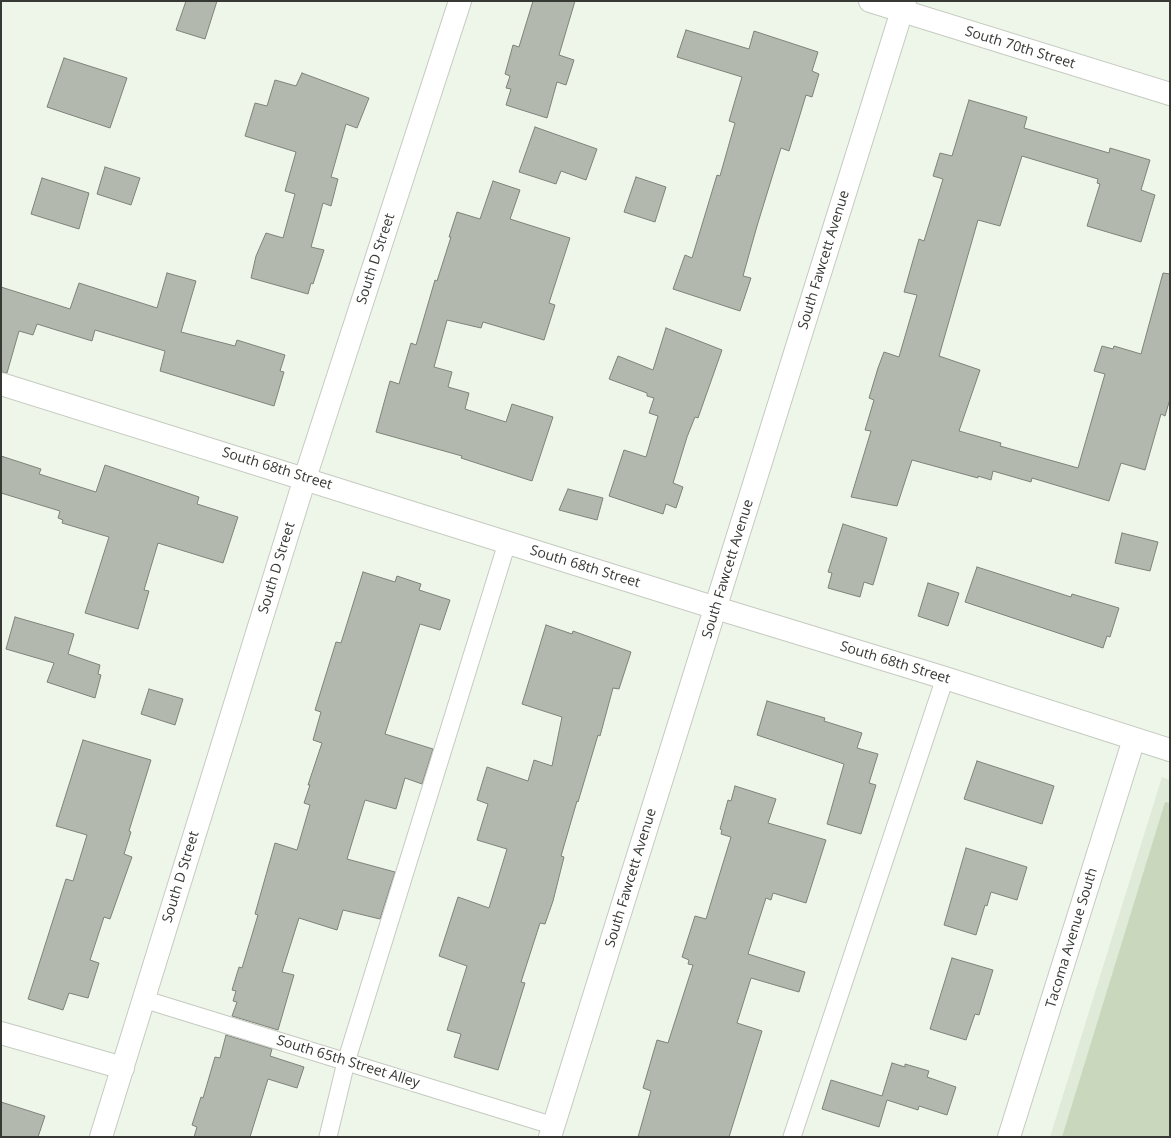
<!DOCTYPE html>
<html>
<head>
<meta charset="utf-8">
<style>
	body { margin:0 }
	#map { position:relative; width:1171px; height:1138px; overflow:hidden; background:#eef5e9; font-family:"Open Sans",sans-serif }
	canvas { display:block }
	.frame { position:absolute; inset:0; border:2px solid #373935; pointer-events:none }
</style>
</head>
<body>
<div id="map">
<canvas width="1171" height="1138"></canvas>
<div class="frame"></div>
</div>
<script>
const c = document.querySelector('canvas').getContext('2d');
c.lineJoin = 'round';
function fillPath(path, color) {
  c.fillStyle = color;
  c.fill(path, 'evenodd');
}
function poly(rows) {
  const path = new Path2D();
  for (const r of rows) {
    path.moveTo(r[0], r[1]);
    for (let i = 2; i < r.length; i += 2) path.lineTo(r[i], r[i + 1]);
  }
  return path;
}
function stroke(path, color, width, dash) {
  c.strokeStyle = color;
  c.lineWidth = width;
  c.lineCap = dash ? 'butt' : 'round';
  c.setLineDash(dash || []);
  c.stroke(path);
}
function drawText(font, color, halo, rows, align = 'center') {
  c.font = font + ' "Open Sans",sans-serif';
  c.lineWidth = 3.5;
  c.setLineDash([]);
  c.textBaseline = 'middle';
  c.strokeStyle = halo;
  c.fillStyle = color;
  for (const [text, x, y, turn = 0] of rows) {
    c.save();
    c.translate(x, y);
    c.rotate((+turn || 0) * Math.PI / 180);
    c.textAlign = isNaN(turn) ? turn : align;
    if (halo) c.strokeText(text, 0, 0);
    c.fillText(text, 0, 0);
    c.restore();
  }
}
const built = poly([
	[1162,777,1170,780,1170,1137,1050,1137]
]);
const green = poly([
	[1165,802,1170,803,1170,1137,1062,1137]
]);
const building = poly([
	[186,1,217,1,205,39,176,30,186,1],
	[533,1,575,1,559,55,574,60,566,85,557,82,547,118,506,105,511,89,506,88,510,76,505,74,513,45,519,47,533,1],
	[686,30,749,49,754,31,818,52,812,71,819,74,812,97,806,95,789,151,781,148,757,226,743,276,751,278,740,311,673,289,685,255,692,258,717,175,720,176,735,123,729,121,742,77,677,57,686,30],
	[64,58,127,78,110,128,47,107,64,58],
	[302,73,369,98,357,128,346,124,331,177,338,179,331,206,323,203,311,247,324,250,313,284,311,283,308,294,251,278,256,256,266,233,283,238,295,194,285,191,296,152,245,136,255,103,267,106,275,80,296,86,302,73],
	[969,100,1027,117,1024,128,1109,153,1110,148,1150,160,1141,190,1155,195,1141,242,1087,226,1100,184,1097,183,1098,179,1022,156,1000,226,978,220,939,356,980,370,959,431,1001,443,1000,446,1078,468,1105,374,1094,371,1102,346,1113,349,1114,346,1141,354,1163,273,1170,274,1170,399,1165,416,1161,414,1145,470,1121,463,1109,501,1032,478,1031,482,993,471,991,480,978,476,978,478,912,460,897,506,851,497,871,431,865,430,874,400,869,398,878,368,884,352,899,357,917,295,904,292,919,239,924,241,943,179,933,176,940,153,952,156,969,100],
	[535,127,597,149,586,180,561,171,556,184,519,172,535,127],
	[105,167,140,178,131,205,97,194,105,167],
	[636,177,666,187,655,222,624,212,636,177],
	[42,178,89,193,79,229,31,214,42,178],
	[493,181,520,190,510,219,570,238,549,303,555,305,544,340,483,322,481,328,447,320,434,367,452,372,448,387,469,393,465,409,506,422,512,404,553,417,532,481,461,458,462,456,376,432,390,381,399,384,411,343,416,345,435,280,437,281,451,237,449,237,457,212,480,219,493,181],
	[167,273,196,281,181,332,235,346,237,340,285,355,280,371,284,372,274,406,160,371,165,351,95,330,92,341,37,324,33,335,19,331,7,373,1,372,1,287,70,309,79,283,157,308,167,273],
	[666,328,722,350,698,418,695,417,687,437,673,483,683,487,676,508,666,504,663,514,609,496,624,450,646,457,658,416,649,413,654,398,647,396,647,393,609,379,618,356,653,370,666,328],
	[1,456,41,469,39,474,96,492,105,465,199,497,197,504,238,517,223,563,158,543,144,590,149,591,138,629,85,613,109,537,62,523,63,520,58,518,60,511,1,493,1,456],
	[568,489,603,498,597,520,559,510,568,489],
	[843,524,887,538,873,585,864,582,860,597,828,588,832,573,828,572,843,524],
	[1122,533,1158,542,1150,571,1115,563,1122,533],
	[977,567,1071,597,1072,594,1119,608,1110,637,1107,636,1103,648,965,602,977,567],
	[363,572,395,582,397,576,421,584,419,590,450,600,440,630,420,624,385,734,433,749,422,784,405,778,396,809,365,800,347,859,395,872,380,919,343,910,337,930,299,918,282,972,294,975,278,1030,232,1016,237,1002,233,1001,236,991,232,990,239,967,242,968,258,915,255,914,275,843,297,850,310,805,304,803,310,785,308,785,322,743,313,740,321,712,315,710,336,642,341,643,363,572],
	[928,583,959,593,948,626,918,616,928,583],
	[15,617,74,634,68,654,100,665,98,674,101,675,95,698,47,682,54,663,6,649,15,617],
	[546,625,572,634,573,631,631,652,619,689,613,688,600,736,598,735,578,802,577,801,561,856,564,857,553,901,545,924,540,923,521,982,525,983,498,1070,454,1057,461,1034,447,1030,467,966,439,956,458,897,489,908,507,849,477,840,488,804,477,800,487,767,528,781,534,760,552,766,562,717,522,704,546,625],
	[149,689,183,699,175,725,141,714,149,689],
	[767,701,825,718,824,721,862,733,857,748,878,754,869,783,876,785,861,834,827,824,844,764,757,735,767,701],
	[83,740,151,760,129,831,131,832,124,854,132,857,110,919,104,917,90,960,99,963,88,998,69,993,63,1010,28,999,66,879,73,881,87,835,56,826,83,740],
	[977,761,1054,786,1042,824,964,799,977,761],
	[735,786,776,799,768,823,826,840,806,903,773,893,771,900,766,898,748,954,805,972,799,992,751,978,737,1023,762,1031,729,1137,638,1137,651,1091,643,1088,657,1040,668,1043,693,965,688,964,689,960,682,957,695,916,706,919,731,837,721,834,722,830,720,829,728,800,731,801,735,786],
	[966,848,1027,867,1017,900,991,892,987,906,985,905,976,935,944,925,966,848],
	[952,958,993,970,979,1015,975,1014,966,1040,930,1029,952,958],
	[226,1035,272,1049,270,1056,304,1067,297,1088,268,1079,250,1137,194,1137,197,1127,192,1125,201,1097,203,1098,215,1057,220,1058,226,1035],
	[892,1063,905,1067,905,1064,929,1071,927,1077,956,1087,947,1115,919,1106,918,1110,887,1100,879,1127,822,1109,831,1080,882,1096,892,1063],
	[1,1102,45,1116,38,1137,1,1137,1,1102]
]);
const lane = poly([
	[143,999,554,1126],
	[328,1137,346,1062,507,543],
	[792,1137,945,678]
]);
const street = poly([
	[870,1,1170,94],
	[1,384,716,608,945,678,1170,750],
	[1,1033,123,1068],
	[101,1137,305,478,460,1],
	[550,1137,905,1],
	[1009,1137,1134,739]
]);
const streetNames = [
	["South 70th Street",1020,48,17],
	["South D Street",376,259,-72],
	["South Fawcett Avenue",824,260,-73],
	["South 68th Street",277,469,17],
	["South 68th Street",585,567,17],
	["South D Street",277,568,-73],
	["South Fawcett Avenue",728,569,-73],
	["South 68th Street",895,663,17],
	["South D Street",181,877,-73],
	["South Fawcett Avenue",631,878,-73],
	["Tacoma Avenue South",1072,938,-73],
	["South 65th Street Alley",348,1062,17]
];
fillPath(built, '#e0ead8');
fillPath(green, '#c9d8bc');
fillPath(building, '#b2b8ad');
stroke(building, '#7e8379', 1);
stroke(lane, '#c5cbc0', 19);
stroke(street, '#c5cbc0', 24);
stroke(lane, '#fff', 17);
stroke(street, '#fff', 22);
drawText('14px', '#373935', '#fff', streetNames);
</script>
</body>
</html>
